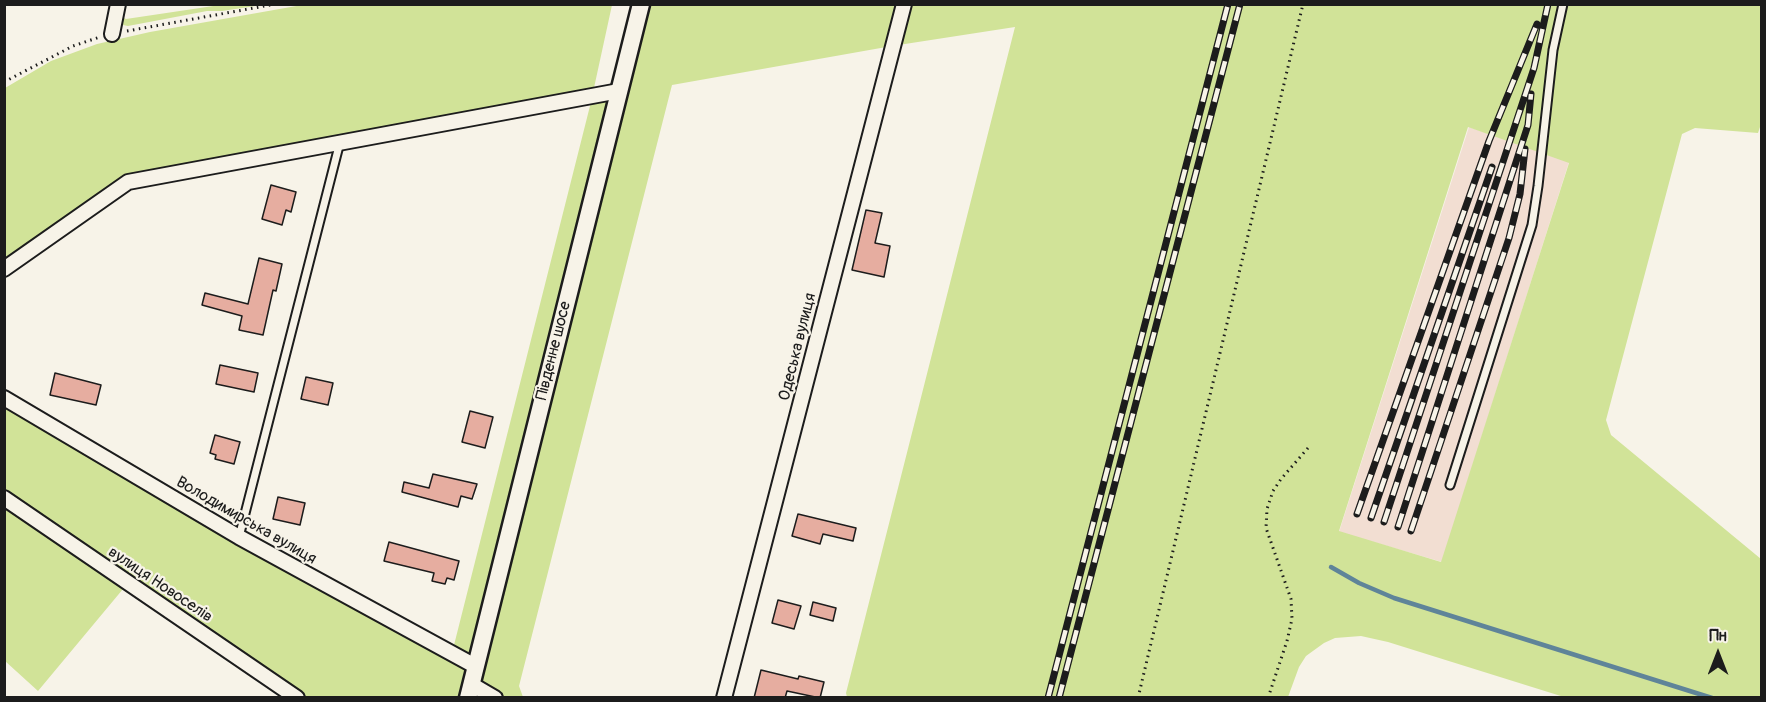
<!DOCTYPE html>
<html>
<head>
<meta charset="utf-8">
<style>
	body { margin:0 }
	#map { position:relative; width:1766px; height:702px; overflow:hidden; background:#f7f3e8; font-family:Pangolin,sans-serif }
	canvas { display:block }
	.frame { position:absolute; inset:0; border:6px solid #1c1c1c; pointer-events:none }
	.north { position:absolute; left:1688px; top:624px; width:60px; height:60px; -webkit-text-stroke:4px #f7f3e8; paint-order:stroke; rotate:0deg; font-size:16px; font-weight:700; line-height:24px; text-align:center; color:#1c1c1c }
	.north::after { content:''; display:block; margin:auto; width:21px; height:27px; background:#1c1c1c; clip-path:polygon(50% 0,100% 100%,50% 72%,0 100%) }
</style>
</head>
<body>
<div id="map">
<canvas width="1766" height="702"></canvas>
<div class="frame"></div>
<div class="north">Пн</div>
</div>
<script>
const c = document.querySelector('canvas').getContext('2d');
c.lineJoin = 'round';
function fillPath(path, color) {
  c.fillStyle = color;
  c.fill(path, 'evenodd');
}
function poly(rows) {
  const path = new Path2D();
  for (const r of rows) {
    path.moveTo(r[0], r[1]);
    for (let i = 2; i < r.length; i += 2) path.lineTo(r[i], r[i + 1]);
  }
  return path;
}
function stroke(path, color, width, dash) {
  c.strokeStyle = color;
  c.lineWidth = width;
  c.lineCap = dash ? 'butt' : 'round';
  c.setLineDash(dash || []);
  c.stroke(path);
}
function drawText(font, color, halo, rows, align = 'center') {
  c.font = font + ' Pangolin,sans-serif';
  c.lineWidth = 4.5;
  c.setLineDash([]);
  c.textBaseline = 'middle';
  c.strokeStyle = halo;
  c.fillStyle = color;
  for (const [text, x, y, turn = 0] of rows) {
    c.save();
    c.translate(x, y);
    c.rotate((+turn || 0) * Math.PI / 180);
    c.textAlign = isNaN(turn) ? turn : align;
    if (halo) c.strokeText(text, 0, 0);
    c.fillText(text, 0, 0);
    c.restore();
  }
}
const built = poly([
	[1469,127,1569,162,1442,562,1339,532]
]);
const green = poly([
	[220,5,262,5,222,11,207,11,128,26,123,25,120,22,120,16,126,19],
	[302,5,612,5,592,97,619,91,641,5,1761,5,1762,121,1758,133,1695,128,1682,134,1606,420,1611,435,1761,559,1761,697,1564,697,1388,642,1361,636,1335,638,1324,643,1306,656,1299,667,1288,697,847,697,846,693,1015,27,892,46,672,85,519,686,523,697,297,697,128,583,38,691,5,661,5,398,452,653,592,98,128,182,5,269,5,88,51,61,97,44,150,32],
	[1468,127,1569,163,1441,562,1339,531]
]);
const stream = poly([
	[1331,567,1359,583,1394,598,1712,698]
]);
const building = poly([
	[271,185,296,192,291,212,286,210,282,225,262,219,271,185],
	[866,210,882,213,875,243,890,246,884,277,852,270,866,210],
	[259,258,282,264,276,291,273,290,263,335,239,330,242,316,202,305,205,293,248,304,259,258],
	[220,365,258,373,254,392,216,384,220,365],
	[55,373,101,385,96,405,50,395,55,373],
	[306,377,333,383,328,405,301,399,306,377],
	[470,411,493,417,485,448,462,442,470,411],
	[215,435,240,442,234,464,215,459,216,455,210,453,215,435],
	[433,474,477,484,472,499,461,496,458,507,402,492,404,482,429,488,433,474],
	[278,497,305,503,300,525,273,519,278,497],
	[798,514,856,528,853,541,823,534,820,544,792,536,798,514],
	[389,542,459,561,454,580,447,578,445,584,432,581,434,573,384,561,389,542],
	[778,600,801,606,794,629,772,623,778,600],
	[813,602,836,608,833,621,810,615,813,602],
	[761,670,798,679,799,676,824,682,820,698,787,691,785,698,754,698,761,670]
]);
const path = poly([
	[127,31,276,4],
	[4,82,73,46,100,37],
	[1138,698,1303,4],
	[1268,698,1287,641,1292,619,1291,599,1266,528,1267,509,1273,491,1281,479,1308,448]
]);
const service = poly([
	[1450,485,1532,225,1538,186,1553,50,1563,4],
	[239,537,340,142]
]);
const minor = poly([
	[112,34,118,4],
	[4,269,128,182,619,91],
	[4,398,239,537,475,666],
	[4,498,297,698],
	[471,684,495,698],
	[724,698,904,4]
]);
const tertiary = poly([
	[468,698,641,4]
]);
const rail = poly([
	[1357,514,1489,141,1537,24],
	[1371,518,1492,167],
	[1384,522,1534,68,1548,4],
	[1398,527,1528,125,1531,94],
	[1411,531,1509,238,1520,194,1525,149],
	[1048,698,1228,4],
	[1059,698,1240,4]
]);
const streetNames = [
	["Одеська вулиця",798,347,-76],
	["Південне шосе",554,351,-76],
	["Володимирська вулиця",246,521,30],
	["вулиця Новоселів",160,585,34]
];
fillPath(built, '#f2ded2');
fillPath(green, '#d1e398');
stroke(stream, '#5f8499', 4.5);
fillPath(building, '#e6ada0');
stroke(building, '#1c1c1c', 1.5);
stroke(service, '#1c1c1c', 11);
stroke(minor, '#1c1c1c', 18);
stroke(tertiary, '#1c1c1c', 21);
stroke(path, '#1c1c1c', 3, [1.5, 4.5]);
stroke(service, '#f7f3e8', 7);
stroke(minor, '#f7f3e8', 14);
stroke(tertiary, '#f7f3e8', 16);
stroke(rail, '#1c1c1c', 7);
stroke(rail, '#f7f3e8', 4.5, [14]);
drawText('16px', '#1c1c1c', '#f7f3e8', streetNames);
</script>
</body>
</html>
